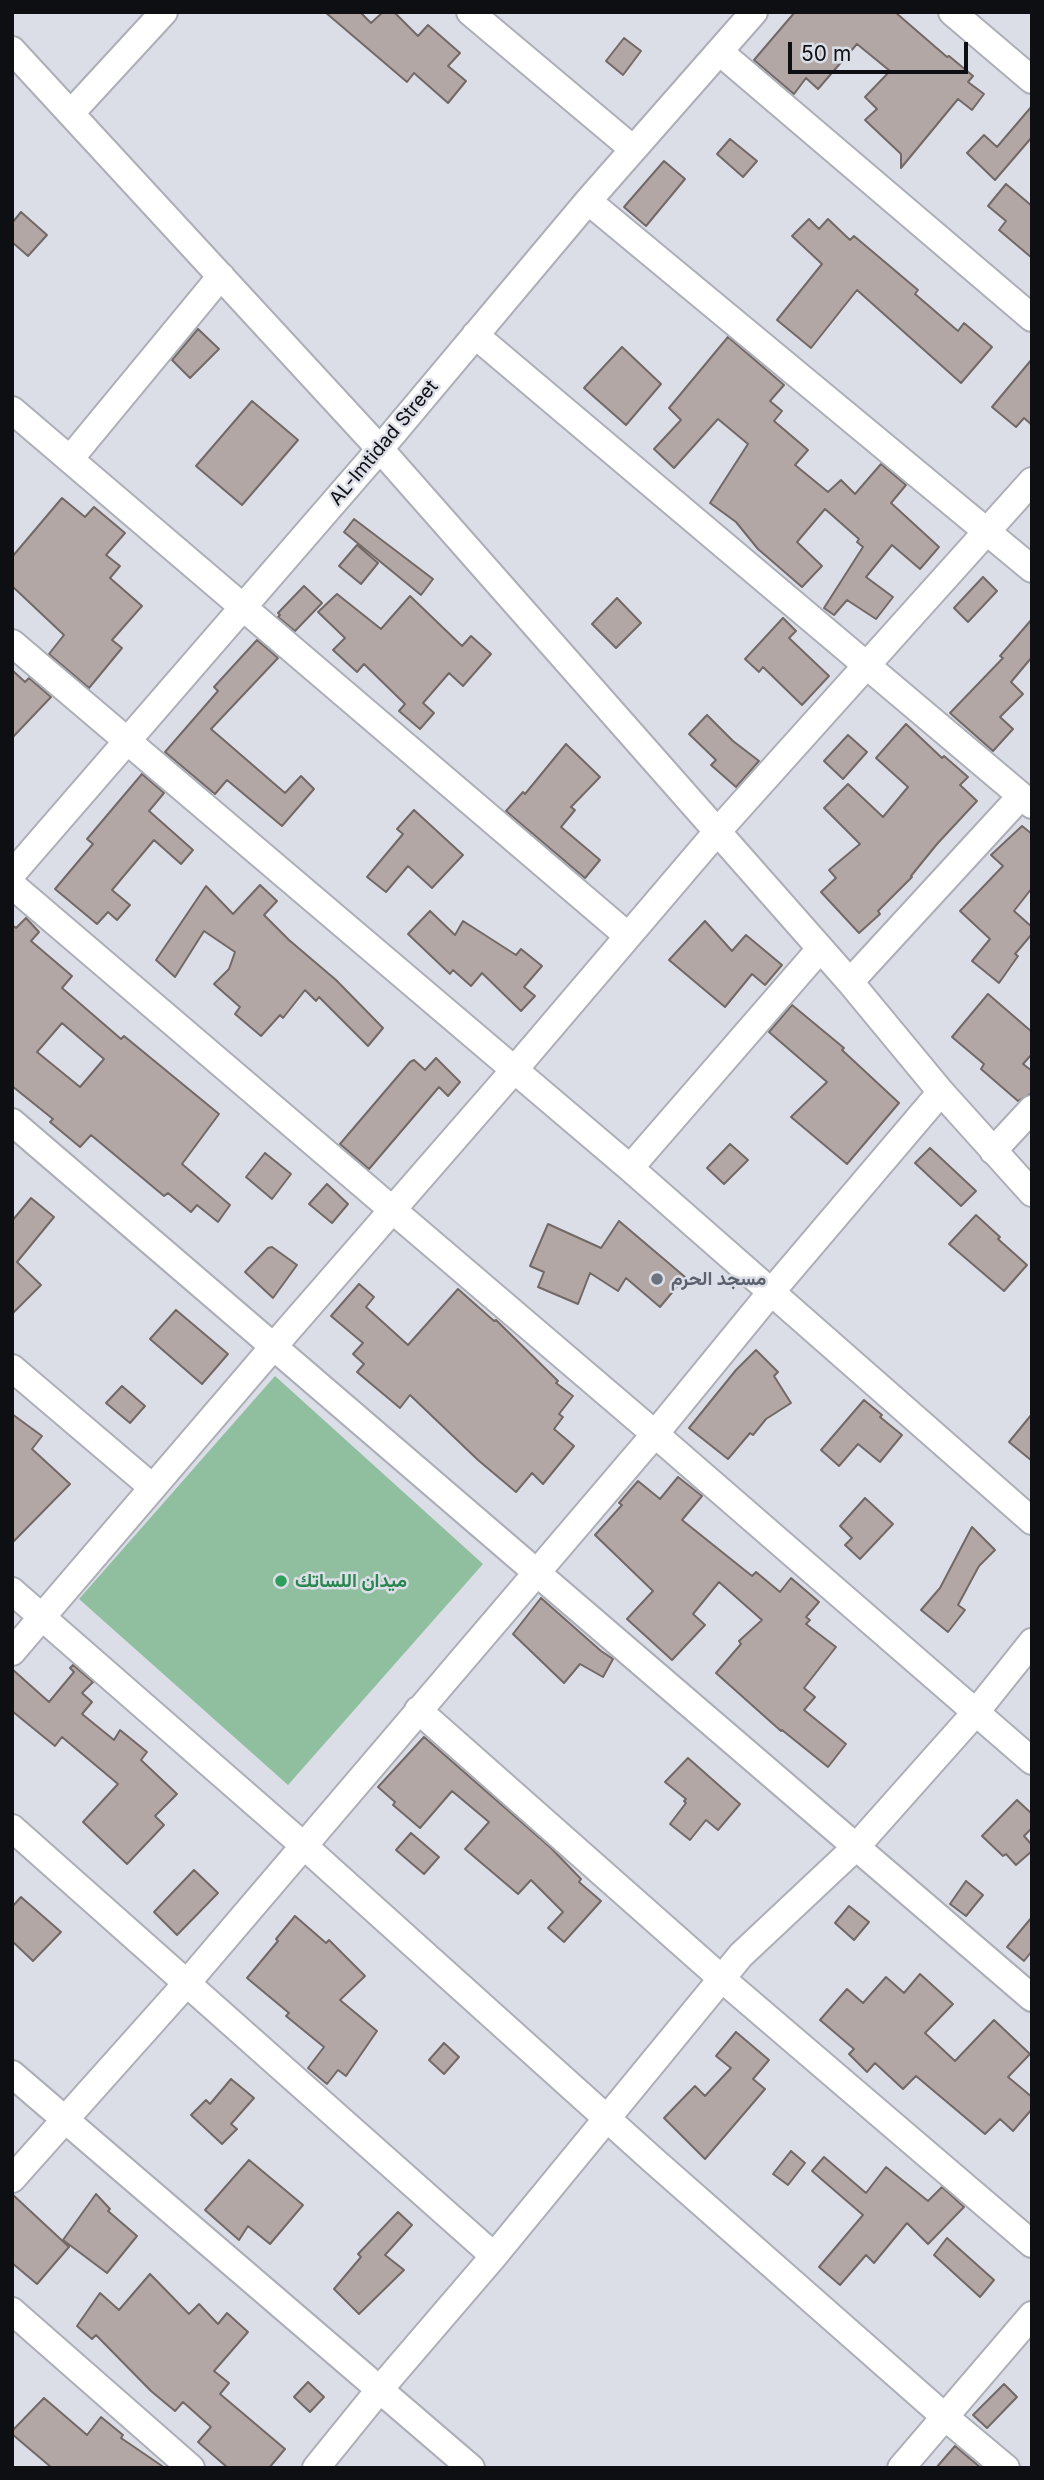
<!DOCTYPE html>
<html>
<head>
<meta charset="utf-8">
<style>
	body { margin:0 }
	#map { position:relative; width:1044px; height:2480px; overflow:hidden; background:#dbdee7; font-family:Inter,sans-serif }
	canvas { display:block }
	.frame { position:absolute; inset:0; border:14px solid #0e0f12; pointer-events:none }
	.scale { position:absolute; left:788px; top:42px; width:180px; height:32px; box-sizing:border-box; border:4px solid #0e0f12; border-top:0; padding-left:9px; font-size:21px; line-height:24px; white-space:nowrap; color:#0e0f12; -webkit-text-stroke:5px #dbdee7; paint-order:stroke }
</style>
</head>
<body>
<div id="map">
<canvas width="1044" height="2480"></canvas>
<div class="frame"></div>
<div class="scale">50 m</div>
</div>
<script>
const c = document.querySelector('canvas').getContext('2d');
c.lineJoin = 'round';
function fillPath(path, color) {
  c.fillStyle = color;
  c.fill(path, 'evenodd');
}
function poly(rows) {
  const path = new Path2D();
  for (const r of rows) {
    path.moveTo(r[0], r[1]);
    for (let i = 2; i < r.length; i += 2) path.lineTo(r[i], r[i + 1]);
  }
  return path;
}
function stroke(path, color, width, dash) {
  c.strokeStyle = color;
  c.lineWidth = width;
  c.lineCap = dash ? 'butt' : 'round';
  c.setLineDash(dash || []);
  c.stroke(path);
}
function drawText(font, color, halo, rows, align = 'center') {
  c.font = font + ' Inter,Vazirmatn,sans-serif';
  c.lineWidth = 5;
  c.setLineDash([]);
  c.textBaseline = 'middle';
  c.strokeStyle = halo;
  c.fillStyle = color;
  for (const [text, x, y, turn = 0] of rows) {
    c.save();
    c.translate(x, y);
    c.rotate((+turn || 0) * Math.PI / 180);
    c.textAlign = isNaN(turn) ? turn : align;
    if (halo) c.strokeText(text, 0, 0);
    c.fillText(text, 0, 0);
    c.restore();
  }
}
const green = poly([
	[275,1376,483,1564,288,1785,79,1599]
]);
const building = poly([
	[325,12,360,12,371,23,383,12,394,12,418,36,428,25,460,53,448,66,466,81,448,103,414,73,407,82,325,12],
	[795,12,895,12,947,57,949,56,973,76,968,82,984,94,972,110,958,99,901,168,901,154,865,120,877,109,865,97,890,71,857,44,818,89,806,78,794,94,754,60,795,12],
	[624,38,641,51,623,75,606,61,624,38],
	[1032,106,1032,137,995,180,967,153,984,135,997,147,1032,106],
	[730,139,757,161,743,177,717,154,730,139],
	[664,161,685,179,646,226,624,207,664,161],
	[1006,184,1032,206,1032,258,999,230,1006,221,988,206,1006,184],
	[21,212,47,235,28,256,12,242,12,223,21,212],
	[809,219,819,229,828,219,850,240,854,236,918,290,915,294,958,331,964,323,992,347,961,383,857,290,811,348,777,320,822,264,792,236,809,219],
	[198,329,219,349,190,378,172,360,198,329],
	[728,337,784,385,770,401,782,411,774,421,808,450,795,465,828,492,841,480,855,494,881,464,906,485,891,503,939,547,920,569,892,545,866,577,893,597,876,619,847,600,834,615,824,608,863,547,857,542,859,539,825,509,797,542,822,566,802,587,758,549,736,522,710,503,748,444,718,419,674,468,654,449,681,420,669,408,728,337],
	[622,347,661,384,626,425,584,388,622,347],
	[1032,359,1032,425,1024,418,1016,427,992,407,1032,359],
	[252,401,298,440,242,505,196,466,252,401],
	[62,498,85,517,94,507,125,533,106,555,120,566,110,578,142,606,112,640,122,648,89,688,49,654,64,635,12,586,12,557,62,498],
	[354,519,433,579,421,595,344,532,354,519],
	[357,545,378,563,361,584,339,566,357,545],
	[983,577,997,591,968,622,954,608,983,577],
	[304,586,322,603,295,631,278,617,280,615,278,613,304,586],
	[337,594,381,629,410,596,462,646,471,636,491,654,463,686,449,673,423,703,434,713,420,729,399,711,405,704,364,664,357,672,333,650,345,638,318,612,337,594],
	[617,598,641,623,616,648,592,624,617,598],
	[783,618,796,631,789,638,829,676,802,705,763,667,759,672,745,659,783,618],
	[1032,619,1032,657,1011,682,1023,694,1000,717,1013,729,993,751,950,713,1003,658,1000,656,1032,619],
	[257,640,278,658,211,729,285,793,301,776,314,789,282,826,227,780,215,794,165,752,218,691,214,687,257,640],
	[12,670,25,682,29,678,51,697,12,738,12,670],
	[707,715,733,741,759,761,736,787,711,765,716,760,689,734,707,715],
	[906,724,942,758,944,756,968,777,960,785,977,801,937,844,911,876,912,877,878,911,880,914,859,933,821,892,836,878,829,870,860,844,824,808,848,784,883,817,908,787,876,758,906,724],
	[848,735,867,752,843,779,824,761,848,735],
	[566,744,600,777,571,807,575,810,561,827,600,860,585,878,506,811,523,792,525,794,566,744],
	[142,774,164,793,149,811,193,850,181,864,154,840,112,890,130,905,117,920,108,912,97,924,55,889,93,844,87,839,142,774],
	[414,810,463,855,432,888,408,866,386,892,367,877,403,834,397,829,414,810],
	[1022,826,1032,834,1032,888,1014,911,1032,927,1032,934,1015,954,1018,956,999,983,972,961,990,939,960,911,1003,866,991,855,1022,826],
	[260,885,277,901,264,915,289,940,336,980,383,1028,368,1046,319,997,316,1001,305,990,283,1018,280,1015,261,1036,235,1014,240,1007,214,984,229,969,235,952,204,931,175,977,156,960,206,886,233,914,260,885],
	[430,911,455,935,463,921,516,955,521,949,542,966,524,987,535,996,521,1011,482,973,471,986,453,970,450,974,408,934,430,911],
	[26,918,39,932,31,941,72,976,62,988,121,1039,124,1036,219,1114,182,1164,230,1205,218,1222,197,1205,191,1212,168,1193,164,1196,91,1135,80,1147,50,1122,53,1119,12,1086,12,925,16,928,26,918],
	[62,1023,104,1059,80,1087,37,1052,62,1023],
	[705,921,732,951,746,935,782,965,765,985,752,974,725,1007,669,960,705,921],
	[988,994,1032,1032,1032,1054,1023,1064,1032,1071,1032,1093,1018,1101,981,1069,984,1064,952,1037,988,994],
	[792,1005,844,1048,842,1050,899,1103,847,1164,791,1117,827,1082,769,1032,792,1005],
	[436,1058,460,1082,448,1096,439,1087,369,1169,340,1144,410,1062,414,1060,425,1070,436,1058],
	[730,1144,748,1160,724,1184,707,1168,730,1144],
	[930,1148,976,1191,961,1206,915,1163,930,1148],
	[265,1153,291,1174,272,1199,246,1177,265,1153],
	[327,1184,348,1204,332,1223,309,1204,327,1184],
	[31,1198,54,1217,17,1262,41,1285,12,1314,12,1221,31,1198],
	[976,1215,1000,1237,998,1239,1027,1265,1004,1291,949,1244,976,1215],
	[619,1221,685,1277,660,1307,626,1278,618,1291,590,1273,578,1304,538,1287,544,1272,530,1266,548,1224,601,1248,619,1221],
	[272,1247,297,1265,273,1298,245,1272,268,1248,272,1247],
	[359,1284,374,1297,366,1307,408,1345,458,1289,494,1321,496,1320,558,1381,556,1383,573,1396,559,1414,563,1417,554,1429,574,1446,543,1484,532,1473,516,1492,478,1460,410,1395,400,1408,357,1372,364,1364,353,1354,363,1343,331,1316,359,1284],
	[176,1310,228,1354,202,1384,150,1339,176,1310],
	[756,1350,778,1372,774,1376,791,1403,766,1419,753,1435,750,1433,728,1459,689,1428,736,1370,756,1350],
	[122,1386,145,1406,130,1423,106,1403,122,1386],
	[864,1400,882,1415,880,1417,902,1435,880,1462,858,1444,839,1466,821,1450,864,1400],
	[12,1414,42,1436,32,1449,70,1484,12,1543,12,1414],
	[1032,1414,1032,1461,1009,1442,1032,1414],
	[678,1477,702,1496,682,1520,752,1576,756,1572,780,1592,791,1578,819,1602,806,1617,810,1620,806,1624,836,1647,804,1688,815,1697,804,1710,846,1744,828,1767,782,1730,781,1731,716,1673,741,1644,739,1641,762,1620,719,1582,693,1614,705,1625,672,1660,627,1619,653,1591,595,1535,622,1505,619,1503,638,1481,660,1499,678,1477],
	[865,1498,893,1524,860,1559,845,1545,852,1538,840,1526,865,1498],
	[972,1527,995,1550,979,1566,958,1605,965,1610,948,1632,921,1610,940,1588,972,1527],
	[541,1598,601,1651,613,1659,603,1677,580,1664,564,1683,513,1634,541,1598],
	[73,1665,93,1682,82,1693,92,1702,82,1714,114,1740,120,1730,147,1752,141,1760,177,1794,155,1816,164,1825,127,1864,83,1822,118,1784,62,1737,55,1746,12,1711,12,1669,49,1702,74,1672,70,1668,73,1665],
	[424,1737,551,1848,581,1879,579,1882,601,1901,564,1942,548,1928,563,1912,531,1880,518,1894,465,1849,489,1822,452,1791,420,1828,393,1805,395,1802,378,1787,424,1737],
	[688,1758,740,1804,718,1830,706,1820,690,1840,670,1824,686,1803,684,1801,686,1799,665,1782,688,1758],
	[1017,1800,1032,1814,1032,1828,1024,1836,1032,1845,1032,1851,1016,1865,1006,1854,1003,1856,982,1836,1017,1800],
	[411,1833,439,1857,424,1874,396,1850,411,1833],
	[194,1870,218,1893,177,1935,154,1912,194,1870],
	[966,1881,983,1895,966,1916,950,1904,966,1881],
	[21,1897,61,1932,33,1961,12,1941,12,1907,21,1897],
	[849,1906,869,1922,854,1940,835,1923,849,1906],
	[295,1916,326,1943,329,1940,365,1976,340,2000,377,2031,346,2076,338,2070,327,2084,308,2068,324,2047,286,2016,289,2013,247,1978,278,1941,276,1939,295,1916],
	[1032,1917,1032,1951,1024,1961,1007,1947,1032,1917],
	[920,1974,953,2004,925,2033,955,2061,994,2020,1030,2054,1008,2077,1032,2097,1032,2109,1013,2131,1000,2119,985,2134,916,2076,903,2089,875,2063,867,2072,849,2054,854,2049,820,2020,847,1989,863,2003,886,1977,904,1993,920,1974],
	[736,2032,769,2060,753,2079,765,2089,705,2159,664,2118,695,2086,705,2096,731,2068,716,2056,736,2032],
	[444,2043,459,2057,444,2074,429,2060,444,2043],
	[231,2079,254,2098,231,2124,237,2129,222,2144,191,2115,206,2100,210,2104,231,2079],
	[791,2151,805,2163,788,2185,773,2174,791,2151],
	[824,2157,866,2193,886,2167,928,2201,942,2187,964,2207,928,2244,907,2223,874,2263,866,2255,840,2285,819,2267,863,2215,812,2171,824,2157],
	[249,2160,303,2205,270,2244,248,2226,239,2240,205,2210,249,2160],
	[12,2194,69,2247,37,2284,12,2263,12,2194],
	[96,2194,110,2209,108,2211,137,2236,107,2273,63,2240,96,2194],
	[398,2212,412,2225,385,2255,404,2270,359,2314,334,2289,361,2257,358,2254,398,2212],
	[947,2238,994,2280,980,2297,934,2255,947,2238],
	[150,2274,189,2314,199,2304,218,2324,227,2313,248,2332,214,2371,229,2383,220,2394,285,2449,269,2468,228,2468,198,2442,211,2427,183,2402,175,2411,151,2391,96,2335,92,2339,77,2326,100,2293,119,2310,150,2274],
	[308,2382,324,2397,310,2412,294,2397,308,2382],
	[1004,2384,1017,2397,987,2428,973,2415,1004,2384],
	[44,2398,87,2435,101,2417,123,2435,121,2438,165,2468,52,2468,12,2434,12,2431,44,2398],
	[955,2446,981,2468,936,2468,955,2446]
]);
const minor = poly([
	[470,12,633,149],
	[952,12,1032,80],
	[12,50,380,449,850,982,941,1092,1032,1193],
	[721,53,1032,318],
	[71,113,164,12],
	[588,201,1032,569],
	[475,335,1032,805],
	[12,410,628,936],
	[70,459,221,276],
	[12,643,630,1168,1032,1521],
	[12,874,380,449,588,201,754,12],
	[12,885,655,1434,1032,1761],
	[850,982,1021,796],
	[12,1122,1032,1998],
	[993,1151,1032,1109],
	[630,1168,820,949],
	[12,1368,152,1487],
	[12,1591,303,1845,653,2160,945,2417,1006,2468],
	[12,1652,274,1346,515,1069,716,833,1032,481],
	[418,1710,721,1978,1032,2244],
	[12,1828,494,2256],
	[12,2074,471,2468],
	[12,2179,186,1984,655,1434,772,1291,941,1092],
	[12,2311,191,2468],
	[316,2468,380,2389,494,2256,741,1955,856,1847,976,1712,1032,1642],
	[901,2468,1032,2315]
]);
const markers = [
	[657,1279,7,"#6b7280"],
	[281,1581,7,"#2e9e5b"]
];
const streetNames = [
	["AL-Imtidad Street",384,443,-50]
];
const worshipNames = [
	["مسجد الحرم",671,1279]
];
const leisureNames = [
	["ميدان اللساتك",295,1581]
];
fillPath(green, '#8fbf9f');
fillPath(building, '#b2a7a4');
stroke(building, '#726966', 2);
stroke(minor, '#acafb7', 30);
stroke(minor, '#fff', 26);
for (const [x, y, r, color] of markers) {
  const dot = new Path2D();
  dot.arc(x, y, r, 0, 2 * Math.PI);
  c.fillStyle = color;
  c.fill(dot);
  stroke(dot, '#dbdee7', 2.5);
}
drawText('19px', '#0e0f12', '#dbdee7', streetNames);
drawText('bold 19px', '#5b616d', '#dbdee7', worshipNames, 'left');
drawText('bold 19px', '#27864d', '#dbdee7', leisureNames, 'left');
</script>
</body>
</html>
